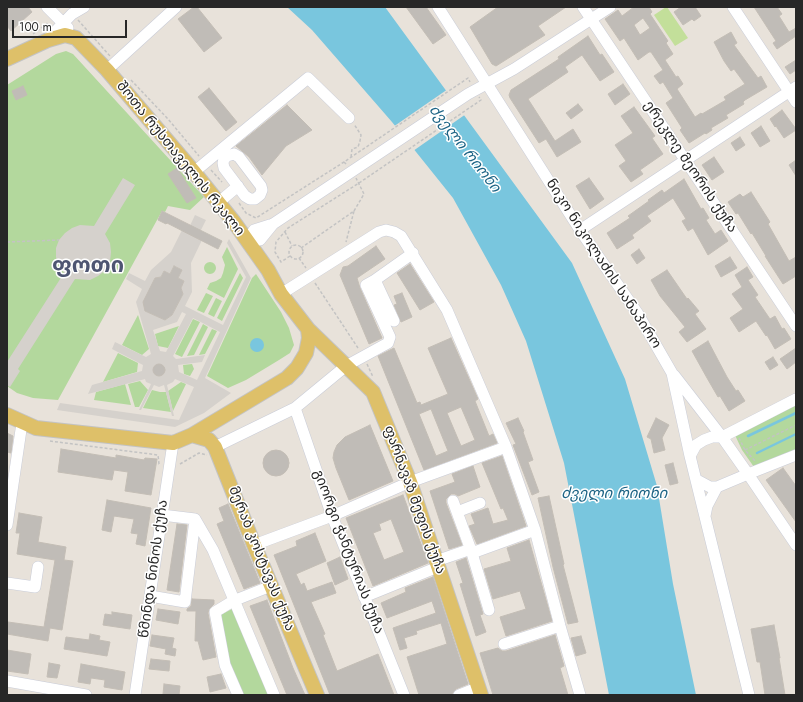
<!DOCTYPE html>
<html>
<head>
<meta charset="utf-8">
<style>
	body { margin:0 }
	#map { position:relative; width:803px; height:702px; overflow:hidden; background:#e8e2da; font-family:Jost,sans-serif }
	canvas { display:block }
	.frame { position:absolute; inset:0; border:8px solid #272727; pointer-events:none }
	.scale { position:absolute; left:12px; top:20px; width:115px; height:18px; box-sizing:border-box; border:2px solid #272727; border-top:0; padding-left:5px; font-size:12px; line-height:14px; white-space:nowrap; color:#272727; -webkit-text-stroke:3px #fff; paint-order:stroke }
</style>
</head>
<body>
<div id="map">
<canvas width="803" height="702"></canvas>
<div class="frame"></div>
<div class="scale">100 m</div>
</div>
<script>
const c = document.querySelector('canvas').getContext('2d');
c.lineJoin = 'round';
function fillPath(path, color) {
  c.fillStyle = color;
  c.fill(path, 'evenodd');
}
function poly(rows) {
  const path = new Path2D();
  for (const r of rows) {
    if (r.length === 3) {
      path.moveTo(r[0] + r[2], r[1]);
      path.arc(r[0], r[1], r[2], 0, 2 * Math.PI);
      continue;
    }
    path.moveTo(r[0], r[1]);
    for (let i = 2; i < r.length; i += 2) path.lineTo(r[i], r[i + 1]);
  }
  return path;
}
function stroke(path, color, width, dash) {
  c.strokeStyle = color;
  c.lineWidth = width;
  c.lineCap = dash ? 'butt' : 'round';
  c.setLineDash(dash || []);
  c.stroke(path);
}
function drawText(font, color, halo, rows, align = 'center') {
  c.font = font + ' Jost,"Noto Sans Georgian",sans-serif';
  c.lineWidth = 3;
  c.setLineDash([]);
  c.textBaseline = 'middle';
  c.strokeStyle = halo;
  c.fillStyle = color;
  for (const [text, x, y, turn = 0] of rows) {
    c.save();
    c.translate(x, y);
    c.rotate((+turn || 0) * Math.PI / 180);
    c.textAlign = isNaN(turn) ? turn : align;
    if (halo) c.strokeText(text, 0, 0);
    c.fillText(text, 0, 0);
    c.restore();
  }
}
const green = poly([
	[66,51,73,54,204,197,190,210,168,206,165,212,162,211,58,400,33,398,17,393,7,386,7,85,56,54],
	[227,247,238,269,224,298,207,289,210,283,216,281,221,278,223,273,225,265,222,257],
	[210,268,6],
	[240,273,243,278,222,321,217,318],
	[256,274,281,312,289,328,294,345,290,353,279,360,246,380,228,388,207,376,252,278],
	[206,293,213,296,204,313,197,310],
	[216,298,222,301,214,317,208,314],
	[138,315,149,349,142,355,122,345],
	[193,319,200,322,182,357,175,354],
	[203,324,208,327,194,355,187,356],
	[179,326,168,348,158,346,155,334],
	[212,329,217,331,205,354,199,355],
	[118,353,138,363,137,372,103,382],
	[192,364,194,369,190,376,184,374,183,365],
	[140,381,148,390,139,407,135,407,128,384],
	[181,382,186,384,173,411,168,391],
	[125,384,131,405,94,400,96,392],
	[152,390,160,392,166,392,171,412,143,408],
	[796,401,796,453,754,467,742,450,734,433],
	[234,608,270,695,240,695,226,664,220,615]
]);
const pitch = poly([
	[666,7,667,7,688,38,675,46,654,15]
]);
const plaza = poly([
	[123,178,135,185,105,234,110,243,111,252,110,262,106,270,98,276,90,280,75,279,18,369,20,371,10,387,7,385,7,362,64,273,59,266,56,257,56,248,59,240,65,233,72,228,80,225,94,226],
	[195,215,206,220,197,238,202,240,191,263,192,292,185,306,223,325,246,277,227,243,229,239,251,278,205,378,231,393,204,413,175,427,57,410,60,403,179,420,194,387,175,379,173,382,167,385,174,416,172,416,164,385,159,387,154,385,141,410,139,410,151,384,146,382,145,379,88,394,92,385,142,371,143,365,112,349,115,342,146,357,151,354,136,302,142,289,126,279,129,273,145,281,151,270,171,252,182,230,187,232],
	[174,266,182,270,178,278,184,281,181,288,183,294,172,315,165,320,145,311,155,278,161,277,164,271,170,274],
	[182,312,186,314,166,352,160,351,153,330,177,322],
	[193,318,220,332,197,380,179,372,178,365,202,362,205,355,176,359,173,356]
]);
const water = poly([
	[287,7,385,7,572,263,625,379,657,486,673,584,696,695,609,695,564,463,526,341,501,285,453,198,392,122,312,30],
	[257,345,7]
]);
const pier = poly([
	[448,89,466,114,413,151,393,127]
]);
const stream = poly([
	[748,436,796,413],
	[757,453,796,434]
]);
const building = poly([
	[7,7,28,7,32,12,11,31,7,26,7,7],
	[194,7,197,7,222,38,204,52,178,19,194,7],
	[406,7,426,7,446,35,433,44,406,7],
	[498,7,566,7,538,26,545,35,496,66,492,64,470,27,498,7],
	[634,7,649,7,652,12,650,14,668,41,666,43,673,54,665,60,676,77,678,76,683,84,677,89,695,117,701,113,702,114,726,100,724,97,745,84,734,69,731,71,724,61,714,42,731,32,737,43,734,45,758,78,761,76,767,87,745,100,743,102,744,104,726,115,728,118,711,128,712,130,706,134,705,133,689,143,680,130,682,128,666,103,673,98,663,82,660,84,654,76,663,70,651,52,649,52,638,60,624,38,620,41,605,19,618,10,622,16,634,7],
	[643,18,650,28,640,35,634,25,643,18],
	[681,7,695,7,701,16,694,21,692,19,683,25,674,12,681,7],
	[754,7,777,7,782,14,779,16,789,32,796,28,796,36,777,49,773,43,776,41,754,7],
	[588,36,600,55,602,54,614,72,600,81,582,55,565,67,568,72,528,99,555,141,573,129,581,142,557,157,546,139,539,143,510,98,509,95,511,90,559,59,558,57,588,36],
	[796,60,796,70,790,74,785,67,796,60],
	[623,84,630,94,615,105,608,94,623,84],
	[23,86,27,95,16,100,12,91,23,86],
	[209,88,237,122,226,131,198,97,209,88],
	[578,104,583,110,571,119,566,113,578,104],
	[287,105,312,130,286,146,262,175,249,157,236,146,287,105],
	[634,107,655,136,652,138,663,154,640,170,643,174,631,182,619,166,626,161,615,145,633,133,621,116,634,107],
	[782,110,796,129,796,130,784,138,776,126,775,127,770,119,782,110],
	[761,126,770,141,760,147,751,133,761,126],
	[740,137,745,145,736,151,731,143,740,137],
	[714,157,724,172,712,180,702,165,714,157],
	[796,160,796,176,789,165,796,160],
	[177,168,196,198,187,203,168,174,177,168],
	[589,178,604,199,590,209,576,186,589,178],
	[684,179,701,209,703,208,709,218,706,220,715,234,721,230,728,241,708,255,693,228,688,231,682,221,686,219,673,198,647,216,651,221,632,235,634,238,617,249,607,233,630,218,628,216,649,201,648,200,662,190,664,193,684,179],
	[751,192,770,222,768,224,789,261,796,257,796,276,783,284,765,256,766,256,752,233,751,234,738,213,736,214,728,202,740,194,743,197,751,192],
	[162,211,222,241,218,249,167,223,166,224,158,220,162,211],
	[376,246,385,259,357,278,360,288,382,338,369,344,340,275,343,267,348,266,376,246],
	[639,249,645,258,637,264,631,255,639,249],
	[730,257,737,268,721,277,715,266,730,257],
	[410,264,434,302,420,310,397,273,410,264],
	[174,266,182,270,178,278,184,281,181,288,183,294,172,315,165,320,145,311,143,302,155,278,161,277,164,271,170,274,174,266],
	[747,267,753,277,748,280,758,295,755,297,770,319,775,316,782,329,784,328,791,339,775,349,767,335,766,336,756,321,739,332,730,318,743,309,732,294,742,287,735,275,747,267],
	[667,270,687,299,688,298,699,311,695,314,706,329,687,342,679,332,685,327,660,296,651,280,667,270],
	[402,293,412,317,401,322,394,305,397,304,394,296,402,293],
	[451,338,478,399,475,401,489,436,493,434,497,443,424,470,378,356,394,348,417,403,420,402,421,405,448,394,428,348,451,338],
	[461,407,475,440,461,446,447,413,461,407],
	[431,409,448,451,436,456,419,414,431,409],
	[708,341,727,377,736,391,738,390,745,401,729,411,720,396,718,397,707,378,692,351,708,341],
	[796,348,796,362,787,369,780,359,796,348],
	[773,357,778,365,770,370,765,362,773,357],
	[159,370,6],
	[518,418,524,431,523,432,533,460,528,462,539,492,532,495,513,445,516,444,506,423,518,418],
	[656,418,669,425,662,438,665,450,654,453,651,439,647,437,656,418],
	[370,425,393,481,349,500,336,468,333,458,334,452,337,445,345,437,370,425],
	[7,433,13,436,11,453,7,452,7,433],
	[61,449,116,458,116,455,144,460,145,458,157,459,151,495,125,491,128,472,114,470,112,480,58,472,61,449],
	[276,463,13],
	[502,456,526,526,477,544,469,526,475,524,471,514,488,508,493,524,508,520,503,508,501,509,482,463,502,456],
	[673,463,678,483,670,485,665,465,673,463],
	[473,466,480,487,458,496,455,494,451,494,446,499,446,503,462,545,449,549,430,491,455,482,452,474,473,466],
	[783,468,796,486,796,522,766,480,783,468],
	[403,495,428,563,373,586,346,518,403,495],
	[391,519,404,552,384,560,373,533,381,530,379,524,391,519],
	[549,496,564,564,563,565,578,622,568,624,553,567,538,498,549,496],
	[107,500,151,508,145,546,136,544,138,534,131,533,134,519,114,516,111,532,102,530,107,500],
	[228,504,260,583,244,589,217,524,224,521,219,508,228,504],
	[19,513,42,517,38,542,66,547,64,560,73,561,62,630,50,628,48,641,7,634,8,622,44,627,55,560,17,554,20,533,16,533,19,513],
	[177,524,187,525,179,592,167,590,177,524],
	[315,533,326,561,296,574,301,585,304,583,307,591,332,582,336,593,311,602,325,634,323,635,337,671,378,654,394,695,330,695,274,555,297,546,296,541,315,533],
	[529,540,552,621,506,636,500,617,526,609,520,591,493,599,484,569,511,561,507,548,529,540],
	[340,557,348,579,335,585,327,563,340,557],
	[466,558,483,614,480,615,486,632,476,636,460,584,463,583,456,562,466,558],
	[433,577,468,684,456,689,451,695,419,695,407,657,447,644,441,623,416,631,417,634,404,638,407,648,400,650,393,628,436,613,432,601,387,618,381,603,406,592,405,588,433,577],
	[192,599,214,600,214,604,209,609,208,613,216,657,203,660,198,641,195,641,196,611,187,611,187,609,191,606,192,599],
	[267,600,293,668,305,695,287,695,250,606,267,600],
	[158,609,180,612,178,624,156,620,158,609],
	[112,612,132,615,130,629,103,625,105,614,112,615,112,612],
	[774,625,780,658,779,658,785,695,765,695,760,662,757,662,751,629,774,625],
	[90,634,100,636,99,640,110,642,107,656,64,649,66,637,89,640,90,634],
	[152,635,174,638,172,648,176,649,175,656,165,654,166,649,150,646,152,635],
	[555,635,564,666,560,668,568,695,493,695,480,653,498,648,502,651,506,651,555,635],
	[581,636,586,653,576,656,571,638,581,636],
	[7,650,31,654,28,674,7,671,7,650],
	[151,659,170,661,169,671,149,669,151,659],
	[49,663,60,665,57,678,47,677,49,663],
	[81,664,125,672,122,690,104,687,105,680,91,678,90,684,78,682,81,664],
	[221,674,226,688,210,692,207,677,221,674],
	[164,684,180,686,179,695,163,694,164,684]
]);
const path = poly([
	[78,20,110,56],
	[33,34,49,22],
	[131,80,168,119,199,156],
	[351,157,352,149,358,147,360,141,361,135,354,124],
	[346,164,344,162,468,78,470,82],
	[211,170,222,182],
	[239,203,246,213,256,218,344,162],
	[354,211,364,194,356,178],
	[285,232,292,246],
	[7,242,59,240],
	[296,252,7],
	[301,248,354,211,346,242],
	[290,256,281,262,275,252,276,242,288,228,359,183,481,100,479,97],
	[299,258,306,268],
	[315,283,358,348],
	[367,364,373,377],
	[739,438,745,450,755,461],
	[50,441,158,455,159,464,161,464],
	[745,450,796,425],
	[180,464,199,453,207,455]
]);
const minor = poly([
	[47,7,68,28],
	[438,7,580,230,638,314,672,373,690,456,749,695],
	[583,7,796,326],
	[733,7,796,102],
	[48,39,72,14,84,7],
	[107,70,176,7],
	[234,154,239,157,261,186,262,190,260,195,255,199,250,199,245,196,224,168,223,163,224,159,227,156,234,154],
	[194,172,308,78,349,118],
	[218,203,238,186],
	[273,224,260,240,255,239,253,237,252,233,254,230,273,224,468,94,514,69,610,7],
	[580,230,796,87],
	[281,294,379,232,386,230,394,232,401,236,447,310,506,447,535,530,560,626,580,695],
	[394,321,375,280,413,253],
	[674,375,722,437,748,474,717,487,710,487,697,480],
	[295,408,332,516,404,695],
	[215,447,295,408,346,366,388,343,390,337,366,285,375,280],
	[796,455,748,474,796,545],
	[690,456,696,445,704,440,712,437,722,437,796,399],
	[453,501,472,553,535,530],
	[457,512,480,503],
	[705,516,707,506,717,487],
	[195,519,213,550,274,695],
	[7,525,22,423],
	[254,545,332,516,410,482,506,447],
	[472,553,489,610],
	[436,561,471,549],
	[7,583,35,587,38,567],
	[150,596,185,602,195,519,162,515],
	[364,597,438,567],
	[504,644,560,626],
	[7,681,86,695],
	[135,695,173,443],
	[238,695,225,665,215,612,233,601,271,586],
	[459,695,479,687]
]);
const major = poly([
	[7,59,48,40,65,35,76,38,107,70,194,172,234,222,268,270,281,294,308,329,373,392,410,482,481,695],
	[7,415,36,428,173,443,192,435,287,378,297,368,306,353,309,338,308,329],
	[192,435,209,440,215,447,254,545,317,695]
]);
const streetNames = [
	["შოთა რუსთაველის რკალი",180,159,51],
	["ერეკლე მეორის ქუჩა",690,167,56],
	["ნიკო ნიკოლაძის სანაპირო",603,264,57],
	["ფარნავაზ მეფის ქუჩა",414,500,70],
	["გიორგი ჭანტურიას ქუჩა",348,552,69],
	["მერაბ კოსტავას ქუჩა",261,559,68],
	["წმინდა ნინოს ქუჩა",154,569,-82]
];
const waterNames = [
	["ძველი რიონი",464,149,52],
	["ძველი რიონი",614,494]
];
const townNames = [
	["ფოთი",88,267]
];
fillPath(green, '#b3d89d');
fillPath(pitch, '#c3df9a');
fillPath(plaza, '#d5d1cc');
fillPath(water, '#79c6de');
fillPath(pier, '#e8e2da');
stroke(stream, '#79c6de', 2.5);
fillPath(building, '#c0bcb7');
stroke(building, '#c3bdb5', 1);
stroke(minor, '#c9ccd7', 12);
stroke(major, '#c3c3c3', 16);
stroke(path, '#c3c3c3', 1.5, [3, 2]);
stroke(minor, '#fff', 11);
stroke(major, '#dec069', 14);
drawText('14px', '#272727', '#fff', streetNames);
drawText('italic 15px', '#1d6485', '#fff', waterNames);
drawText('bold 22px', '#4e5572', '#fff', townNames);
</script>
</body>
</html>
